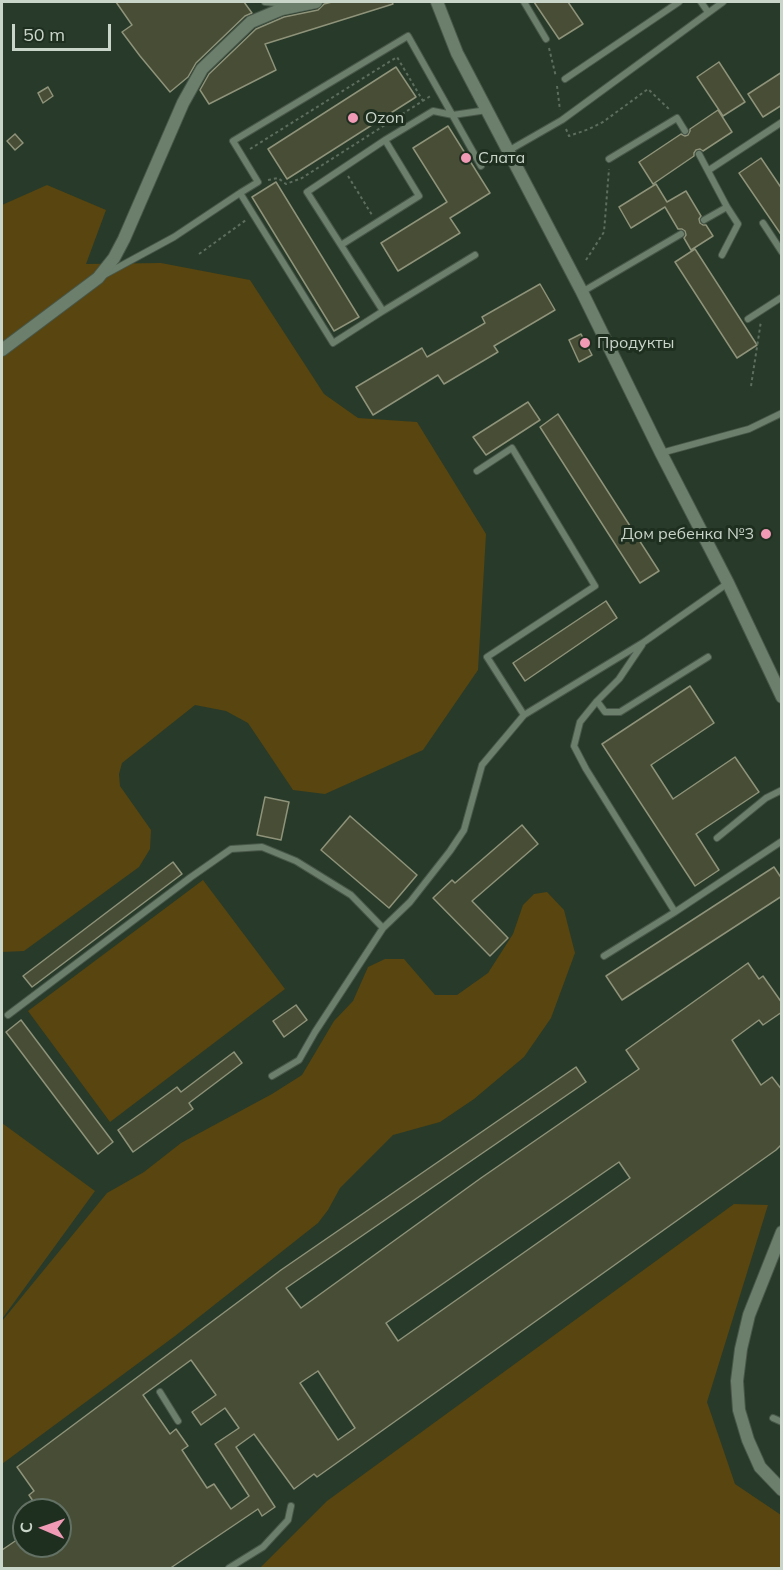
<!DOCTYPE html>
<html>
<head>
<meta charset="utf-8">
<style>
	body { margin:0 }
	#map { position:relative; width:783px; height:1570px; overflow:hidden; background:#283a29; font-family:Mulish,sans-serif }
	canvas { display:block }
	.frame { position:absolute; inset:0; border:3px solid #cad5ca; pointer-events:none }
	.north { position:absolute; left:12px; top:1498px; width:60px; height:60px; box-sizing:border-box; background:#1e2f20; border:2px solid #637164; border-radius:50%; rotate:272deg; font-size:16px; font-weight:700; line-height:24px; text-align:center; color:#cad5ca }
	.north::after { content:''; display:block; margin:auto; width:21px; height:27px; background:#f09ab5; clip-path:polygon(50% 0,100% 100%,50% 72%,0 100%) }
	.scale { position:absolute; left:12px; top:24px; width:99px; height:27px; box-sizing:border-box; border:3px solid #cad5ca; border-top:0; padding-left:8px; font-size:18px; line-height:21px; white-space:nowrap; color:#cad5ca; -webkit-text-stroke:4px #1e2f20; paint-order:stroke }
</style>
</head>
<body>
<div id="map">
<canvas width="783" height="1570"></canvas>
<div class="frame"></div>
<div class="north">С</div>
<div class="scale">50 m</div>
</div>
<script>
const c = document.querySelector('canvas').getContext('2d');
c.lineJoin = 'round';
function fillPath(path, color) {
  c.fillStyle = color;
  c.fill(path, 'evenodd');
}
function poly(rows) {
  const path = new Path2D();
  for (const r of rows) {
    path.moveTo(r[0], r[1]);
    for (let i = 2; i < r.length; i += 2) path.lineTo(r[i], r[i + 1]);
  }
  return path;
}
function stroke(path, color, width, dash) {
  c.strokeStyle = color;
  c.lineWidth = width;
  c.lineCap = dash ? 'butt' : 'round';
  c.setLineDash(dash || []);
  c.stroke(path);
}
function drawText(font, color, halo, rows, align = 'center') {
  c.font = font + ' Mulish,sans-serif';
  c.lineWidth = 6;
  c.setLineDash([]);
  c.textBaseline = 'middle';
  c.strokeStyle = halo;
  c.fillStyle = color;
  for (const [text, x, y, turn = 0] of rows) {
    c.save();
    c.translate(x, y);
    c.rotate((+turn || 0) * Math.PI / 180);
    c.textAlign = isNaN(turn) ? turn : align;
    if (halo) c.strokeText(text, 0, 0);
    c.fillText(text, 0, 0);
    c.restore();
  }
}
const green = poly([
	[47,185,106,210,86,264,161,263,250,280,324,394,358,418,417,422,486,534,478,670,423,750,325,794,293,790,248,723,226,711,195,705,122,763,119,774,120,786,151,830,150,849,139,867,24,951,2,952,2,205],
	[203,880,285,989,110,1122,28,1011],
	[547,892,564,910,575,953,551,1018,524,1057,474,1099,440,1122,393,1135,340,1188,328,1210,318,1223,175,1336,2,1464,2,1321,107,1193,144,1172,181,1143,272,1094,302,1075,334,1021,353,1001,368,967,385,959,404,959,435,995,457,995,488,973,513,934,523,905,534,894],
	[2,1123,95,1191,2,1319],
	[734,1204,768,1205,707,1402,735,1484,781,1515,781,1568,260,1568,327,1501]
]);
const building = poly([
	[116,2,244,2,252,13,245,16,196,63,188,77,170,92,140,56,122,32,132,25,116,2],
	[332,2,392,2,393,4,265,44,276,70,209,104,200,90,209,74,256,29,284,17,318,10,324,4,332,2],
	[534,2,568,2,583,24,559,39,534,2],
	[719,62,745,102,723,116,697,77,719,62],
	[396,67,416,97,287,179,268,149,396,67],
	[782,72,782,105,763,117,748,94,782,72],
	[48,87,53,96,43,103,38,93,48,87],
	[718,110,732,132,703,151,700,149,696,150,694,153,694,156,653,184,639,162,681,134,685,136,688,135,690,131,690,129,718,110],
	[448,126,490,193,450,218,460,233,398,271,381,243,447,202,413,148,448,126],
	[15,134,23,143,15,150,7,141,15,134],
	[761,158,782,189,782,236,739,173,761,158],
	[276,182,359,317,334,331,252,197,276,182],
	[656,184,667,202,686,191,701,216,699,219,700,223,703,225,706,225,713,236,691,250,684,238,686,235,685,231,682,229,678,229,665,207,631,228,619,207,656,184],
	[695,249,757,345,737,358,675,262,695,249],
	[540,284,555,310,494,346,498,352,444,384,438,375,373,415,356,387,422,348,427,357,485,323,482,317,540,284],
	[581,334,592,355,579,362,569,340,581,334],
	[528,402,540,420,486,455,473,437,528,402],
	[558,414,659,571,640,583,540,427,558,414],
	[606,601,617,618,525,681,513,663,606,601],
	[690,686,714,723,651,765,673,799,735,757,759,792,696,834,719,870,695,886,602,744,690,686],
	[265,797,289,802,281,840,257,835,265,797],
	[350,816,417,875,389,908,321,850,350,816],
	[522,825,538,844,472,901,508,938,490,956,433,898,452,880,455,883,522,825],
	[173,862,182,874,32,987,23,976,173,862],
	[774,867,782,879,782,896,622,1000,606,976,774,867],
	[748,963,759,979,763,976,782,1003,782,1012,763,1025,759,1020,732,1040,761,1085,772,1077,782,1090,782,1144,776,1150,317,1477,314,1474,294,1489,254,1434,236,1447,275,1507,262,1516,258,1509,169,1569,2,1569,2,1550,24,1535,24,1546,60,1546,60,1510,39,1510,29,1495,34,1491,17,1467,281,1270,576,1067,586,1082,286,1288,301,1308,481,1178,639,1069,626,1050,748,963],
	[619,1162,630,1178,398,1341,386,1323,619,1162],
	[191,1360,216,1395,192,1412,201,1425,225,1408,239,1428,215,1444,249,1496,231,1509,214,1484,207,1488,182,1450,188,1446,176,1429,170,1434,143,1395,191,1360],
	[318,1371,355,1428,338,1440,300,1383,318,1371],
	[296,1005,307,1020,284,1037,273,1021,296,1005],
	[21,1020,113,1142,98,1154,6,1032,21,1020],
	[234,1052,242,1063,189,1103,193,1109,133,1152,118,1130,177,1087,181,1092,234,1052]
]);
const path = poly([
	[549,48,556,77],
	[557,86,560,110],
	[566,129,569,136,589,129,603,122,648,89,671,111],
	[250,149,397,57,423,101],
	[348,176,372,215],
	[268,180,278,178,286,184,302,178,432,95],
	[199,254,246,220],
	[586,260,604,232,609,169],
	[751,386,761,321]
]);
const lane = poly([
	[265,2,287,4],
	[524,2,546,39],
	[701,2,708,12],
	[565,79,679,2],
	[508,151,562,120,723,2],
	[699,154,727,207,738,224,722,255],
	[609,159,677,118,685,131],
	[709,170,782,122],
	[240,193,258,182,233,141,408,36,481,166],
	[704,220,727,207],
	[763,223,782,252],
	[341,245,419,196,385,140],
	[104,275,174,237,240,193,333,343,383,311,307,192,385,140,433,111,453,115,487,110],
	[582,292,681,234],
	[383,311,475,255],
	[748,319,782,297],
	[661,453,749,429,782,413],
	[477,471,512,448,595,586,487,657,524,715],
	[642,645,619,679,597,701,580,722,574,746,586,769,675,912],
	[597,701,605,712,620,712,708,657],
	[717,838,766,798,782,790],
	[383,928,410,902,450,851,464,830,482,765,524,715,644,642,728,583],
	[604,956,675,912,782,841],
	[8,1015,191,877,231,849,262,847,296,861,351,895,383,928,315,1032,299,1060,272,1076],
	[160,1392,178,1421],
	[773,1418,782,1422],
	[229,1568,263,1547,288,1520,291,1506]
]);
const street = poly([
	[437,2,457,53,582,292,661,453,728,583,782,697],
	[2,350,98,278,114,258,124,239,183,103,202,69,251,22,282,9,316,2],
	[782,1232,749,1315,741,1349,737,1381,739,1410,748,1440,760,1467,782,1490]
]);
const markers = [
	[353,118,6,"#f09ab5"],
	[466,158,6,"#f09ab5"],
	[585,343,6,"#f09ab5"],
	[766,534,6,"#f09ab5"]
];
const poiNames = [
	["Ozon",365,118],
	["Слата",478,158],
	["Продукты",597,343],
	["Дом ребенка №3",754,534,"right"]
];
fillPath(green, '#58450f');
fillPath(building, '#484d36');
stroke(building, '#8e937a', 1.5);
stroke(lane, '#485749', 8);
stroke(street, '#485749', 14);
stroke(path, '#5d6d5e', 2, [3, 3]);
stroke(lane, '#6b7f6c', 6);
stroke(street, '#6b7f6c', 12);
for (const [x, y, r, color] of markers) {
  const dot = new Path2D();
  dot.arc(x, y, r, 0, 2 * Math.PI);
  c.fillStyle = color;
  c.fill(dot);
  stroke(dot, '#1e2f20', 2);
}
drawText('16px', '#cad5ca', '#1e2f20', poiNames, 'left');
</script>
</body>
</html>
